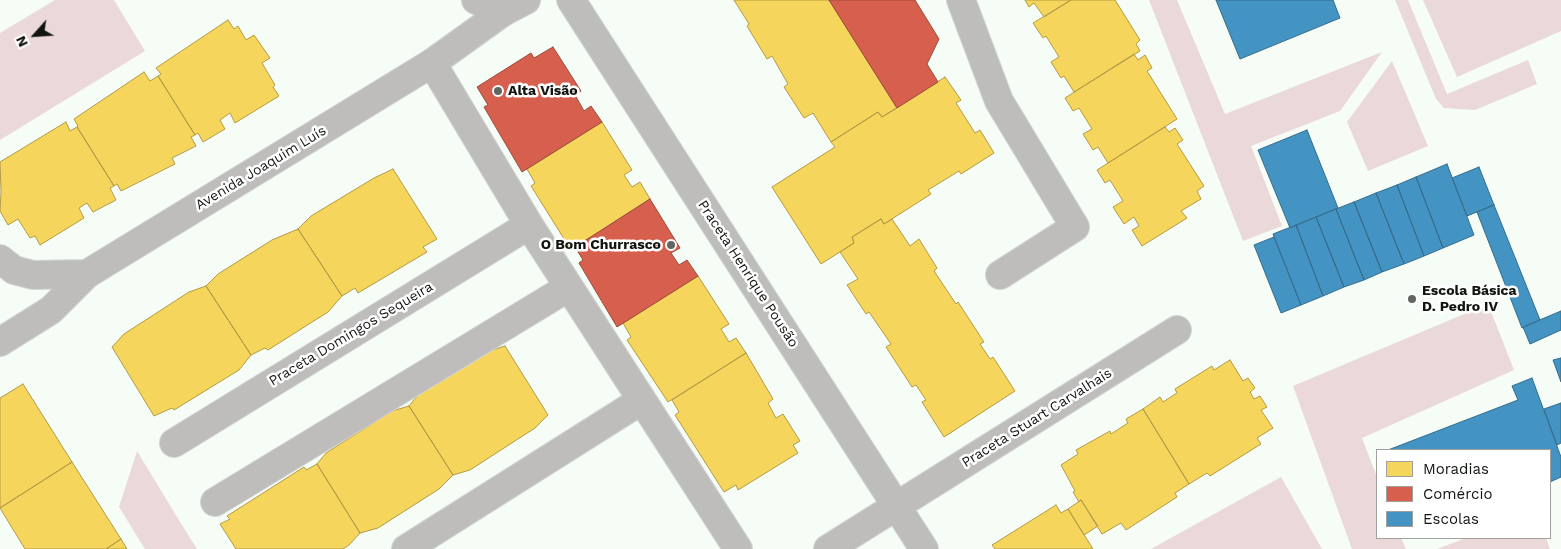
<!DOCTYPE html>
<html>
<head>
<meta charset="utf-8">
<style>
	body { margin:0 }
	#map { position:relative; width:1561px; height:549px; overflow:hidden; background:#f6fcf6; font-family:"Work Sans",sans-serif }
	canvas { display:block }
	.legend { position:absolute; left:1376px; top:449px; width:175px; height:90px; box-sizing:border-box; background:#fff; border:1px solid #a0a19f; margin:0; padding:6px 9px; list-style:none; font-size:15px; color:#111510 }
	.legend li { display:flex; align-items:center; gap:10px; height:25px }
	.legend b { width:25px; border:1px solid #a0a19f }
	.north { position:absolute; left:10px; top:10px; width:50px; height:50px; -webkit-text-stroke:4px #fff; paint-order:stroke; rotate:244deg; font-size:14px; font-weight:700; line-height:20px; text-align:center; color:#111510 }
	.north::after { content:''; display:block; margin:auto; width:18px; height:22px; background:#111510; clip-path:polygon(50% 0,100% 100%,50% 72%,0 100%) }
</style>
</head>
<body>
<div id="map">
<canvas width="1561" height="549"></canvas>
<ul class="legend">
<li><b style="height:14px;background:#f6d55c"></b>Moradias</li>
<li><b style="height:14px;background:#d6604d"></b>Comércio</li>
<li><b style="height:14px;background:#4393c3"></b>Escolas</li>
</ul>
<div class="north">N</div>
</div>
<script>
const c = document.querySelector('canvas').getContext('2d');
c.lineJoin = 'round';
function fillPath(path, color) {
  c.fillStyle = color;
  c.fill(path, 'evenodd');
}
function poly(rows) {
  const path = new Path2D();
  for (const r of rows) {
    path.moveTo(r[0], r[1]);
    for (let i = 2; i < r.length; i += 2) path.lineTo(r[i], r[i + 1]);
  }
  return path;
}
function stroke(path, color, width, dash) {
  c.strokeStyle = color;
  c.lineWidth = width;
  c.lineCap = dash ? 'butt' : 'round';
  c.setLineDash(dash || []);
  c.stroke(path);
}
function drawText(font, color, halo, rows, align = 'center') {
  c.font = font + ' "Work Sans",sans-serif';
  c.lineWidth = 5;
  c.setLineDash([]);
  c.textBaseline = 'middle';
  c.strokeStyle = halo;
  c.fillStyle = color;
  for (const [text, x, y, turn = 0] of rows) {
    c.save();
    c.translate(x, y);
    c.rotate((+turn || 0) * Math.PI / 180);
    c.textAlign = isNaN(turn) ? turn : align;
    if (halo) c.strokeText(text, 0, 0);
    c.fillText(text, 0, 0);
    c.restore();
  }
}
const green = poly([
	[55,0,114,0,145,51,0,140,0,33],
	[1149,0,1177,0,1225,114,1382,52,1340,111,1251,146,1282,226,1243,241],
	[1395,0,1408,0,1447,94,1528,60,1537,84,1475,110,1444,108,1436,99],
	[1423,0,1561,0,1561,31,1457,77],
	[1392,61,1428,146,1368,171,1347,122],
	[1488,304,1514,370,1362,438,1377,477,1377,538,1401,538,1406,549,1352,549,1293,386],
	[137,451,177,517,197,549,145,549,119,507],
	[1281,477,1322,549,1151,549],
	[1466,538,1546,538,1550,549,1437,549]
]);
const homes = poly([
	[734,0,829,0,897,108,882,117,878,112,831,142,813,113,804,118,784,87,788,84,772,56,767,59,747,26,749,24,734,0],
	[1025,0,1071,0,1044,17,1034,3,1029,7,1025,0],
	[1071,0,1115,0,1140,40,1136,44,1140,51,1074,92,1064,76,1061,78,1051,62,1059,57,1046,36,1043,38,1033,23,1071,0],
	[228,20,234,29,238,26,246,40,254,35,270,58,262,63,275,85,273,87,279,96,235,123,230,113,220,120,225,129,203,142,198,133,195,135,158,76,161,74,156,68,228,20],
	[1134,54,1138,60,1145,55,1152,68,1147,71,1177,119,1108,163,1098,147,1093,150,1083,134,1092,129,1079,108,1073,111,1065,98,1134,54],
	[144,72,150,81,158,76,195,135,191,137,196,146,172,158,175,164,121,191,117,184,114,186,77,127,78,126,74,119,144,72],
	[945,77,961,100,956,103,975,133,980,130,994,153,961,174,959,171,928,190,931,194,884,224,881,219,852,237,854,243,821,264,772,187,835,147,831,142,878,112,882,117,945,77],
	[66,122,70,131,77,127,114,186,110,188,116,200,93,212,87,203,79,208,84,218,40,245,35,236,30,238,18,219,8,225,0,211,1,192,0,162,66,122],
	[602,122,632,170,624,175,632,187,640,182,650,199,571,250,531,186,535,183,527,169,602,122],
	[1165,127,1169,132,1175,128,1183,140,1177,144,1204,186,1197,191,1201,199,1181,211,1187,218,1142,246,1132,230,1139,226,1134,217,1124,224,1113,207,1123,201,1110,180,1105,183,1097,170,1165,127],
	[393,169,437,239,423,247,427,252,358,293,355,288,342,296,298,229,311,216,374,178,393,169],
	[881,219,884,224,892,219,910,246,919,239,937,268,934,271,956,304,958,302,984,342,980,344,990,359,993,357,1015,391,944,437,922,402,926,400,916,385,912,387,886,347,891,344,869,312,866,314,847,285,858,279,840,252,854,243,852,237,881,219],
	[298,229,342,296,328,312,268,350,265,348,251,355,206,286,218,274,272,240,298,229],
	[698,276,729,324,721,329,729,342,736,338,746,353,668,402,627,340,631,337,623,323,698,276],
	[206,286,251,355,239,370,174,410,172,408,154,416,112,347,124,334,189,292,206,286],
	[505,346,548,415,535,428,470,470,453,475,409,406,418,395,486,352,505,346],
	[746,353,773,399,768,403,776,418,783,414,800,441,793,445,798,453,738,490,736,485,724,492,675,415,679,412,672,400,746,353],
	[1230,360,1243,381,1248,378,1255,388,1250,392,1254,399,1260,396,1267,407,1261,410,1273,428,1257,438,1261,444,1210,476,1207,473,1189,484,1143,409,1160,397,1163,402,1177,393,1175,389,1212,366,1214,370,1230,360],
	[23,384,72,462,0,508,0,398,23,384],
	[409,406,453,475,439,489,378,528,360,533,317,464,326,453,392,411,409,406],
	[1143,409,1189,484,1175,493,1177,497,1126,530,1121,523,1102,534,1081,500,1079,502,1073,492,1075,491,1061,465,1078,454,1076,450,1110,431,1111,434,1128,423,1126,419,1143,409],
	[72,462,121,539,106,549,25,549,0,508,72,462],
	[317,464,360,533,349,545,343,549,236,549,220,524,230,519,227,516,304,467,306,470,317,464],
	[1081,500,1098,526,1084,535,1068,509,1081,500],
	[1056,505,1061,513,1068,509,1093,549,995,549,992,545,1056,505],
	[121,539,127,549,106,549,121,539]
]);
const shops = poly([
	[829,0,915,0,939,39,927,64,938,82,897,108,829,0],
	[553,47,581,91,575,95,584,111,591,106,602,122,522,172,484,107,488,105,477,87,531,53,534,58,553,47],
	[650,199,680,248,671,253,679,265,687,260,698,276,617,327,579,263,583,260,575,247,650,199]
]);
const schools = poly([
	[1216,0,1333,0,1340,18,1240,59,1216,0],
	[1307,130,1338,208,1290,228,1258,150,1307,130],
	[1447,164,1474,235,1443,248,1416,177,1447,164],
	[1479,167,1494,205,1467,216,1452,178,1479,167],
	[1416,177,1443,248,1424,256,1397,185,1416,177],
	[1397,185,1424,256,1404,264,1376,193,1397,185],
	[1376,193,1404,264,1382,272,1354,202,1376,193],
	[1354,202,1382,272,1364,280,1336,209,1354,202],
	[1494,205,1540,320,1522,328,1477,212,1494,205],
	[1336,209,1364,280,1344,287,1316,217,1336,209],
	[1316,217,1344,287,1323,296,1296,225,1316,217],
	[1296,225,1323,296,1301,305,1273,234,1296,225],
	[1274,237,1301,305,1281,313,1254,245,1274,237],
	[1561,311,1561,330,1530,344,1523,327,1561,311],
	[1561,358,1561,382,1553,360,1561,358],
	[1532,378,1561,457,1561,477,1550,482,1550,450,1388,450,1518,400,1512,386,1532,378],
	[1561,403,1561,443,1557,445,1544,409,1561,403]
]);
const minor = poly([
	[476,0,503,12],
	[571,0,924,549],
	[961,0,999,101,1075,227,1000,275],
	[432,63,529,225,738,549],
	[174,443,529,225],
	[215,502,569,287],
	[406,549,642,400],
	[828,549,1177,330]
]);
const tertiary = poly([
	[0,259,14,270,33,275,87,274],
	[0,342,51,310,87,274,432,63,503,12,526,0]
]);
const markers = [
	[498,91,5,"#616660"],
	[671,245,5,"#616660"],
	[1412,299,5,"#616660"]
];
const poiNames = [
	["Alta Visão",508,91],
	["O Bom Churrasco",661,245,"right"],
	["Escola Básica",1422,291],
	["D. Pedro IV",1422,307]
];
const streetNames = [
	["Avenida Joaquim Luís",261,168,-31],
	["Praceta Henrique Pousão",748,274,57],
	["Praceta Domingos Sequeira",351,334,-31],
	["Praceta Stuart Carvalhais",1037,418,-32]
];
fillPath(green, '#ead9d8');
fillPath(homes, '#f6d55c');
stroke(homes, '#b19b45', 1);
fillPath(shops, '#d6604d');
stroke(shops, '#9b4a3b', 1);
fillPath(schools, '#4393c3');
stroke(schools, '#346d8d', 1);
stroke(minor, '#d2d6d2', 30);
stroke(tertiary, '#d2d6d2', 30);
stroke(minor, '#bebdbb', 28);
stroke(tertiary, '#bebdbb', 28);
for (const [x, y, r, color] of markers) {
  const dot = new Path2D();
  dot.arc(x, y, r, 0, 2 * Math.PI);
  c.fillStyle = color;
  c.fill(dot);
  stroke(dot, '#fff', 2);
}
drawText('bold 14px', '#111510', '#fff', poiNames, 'left');
drawText('14px', '#111510', '#fff', streetNames);
</script>
</body>
</html>
